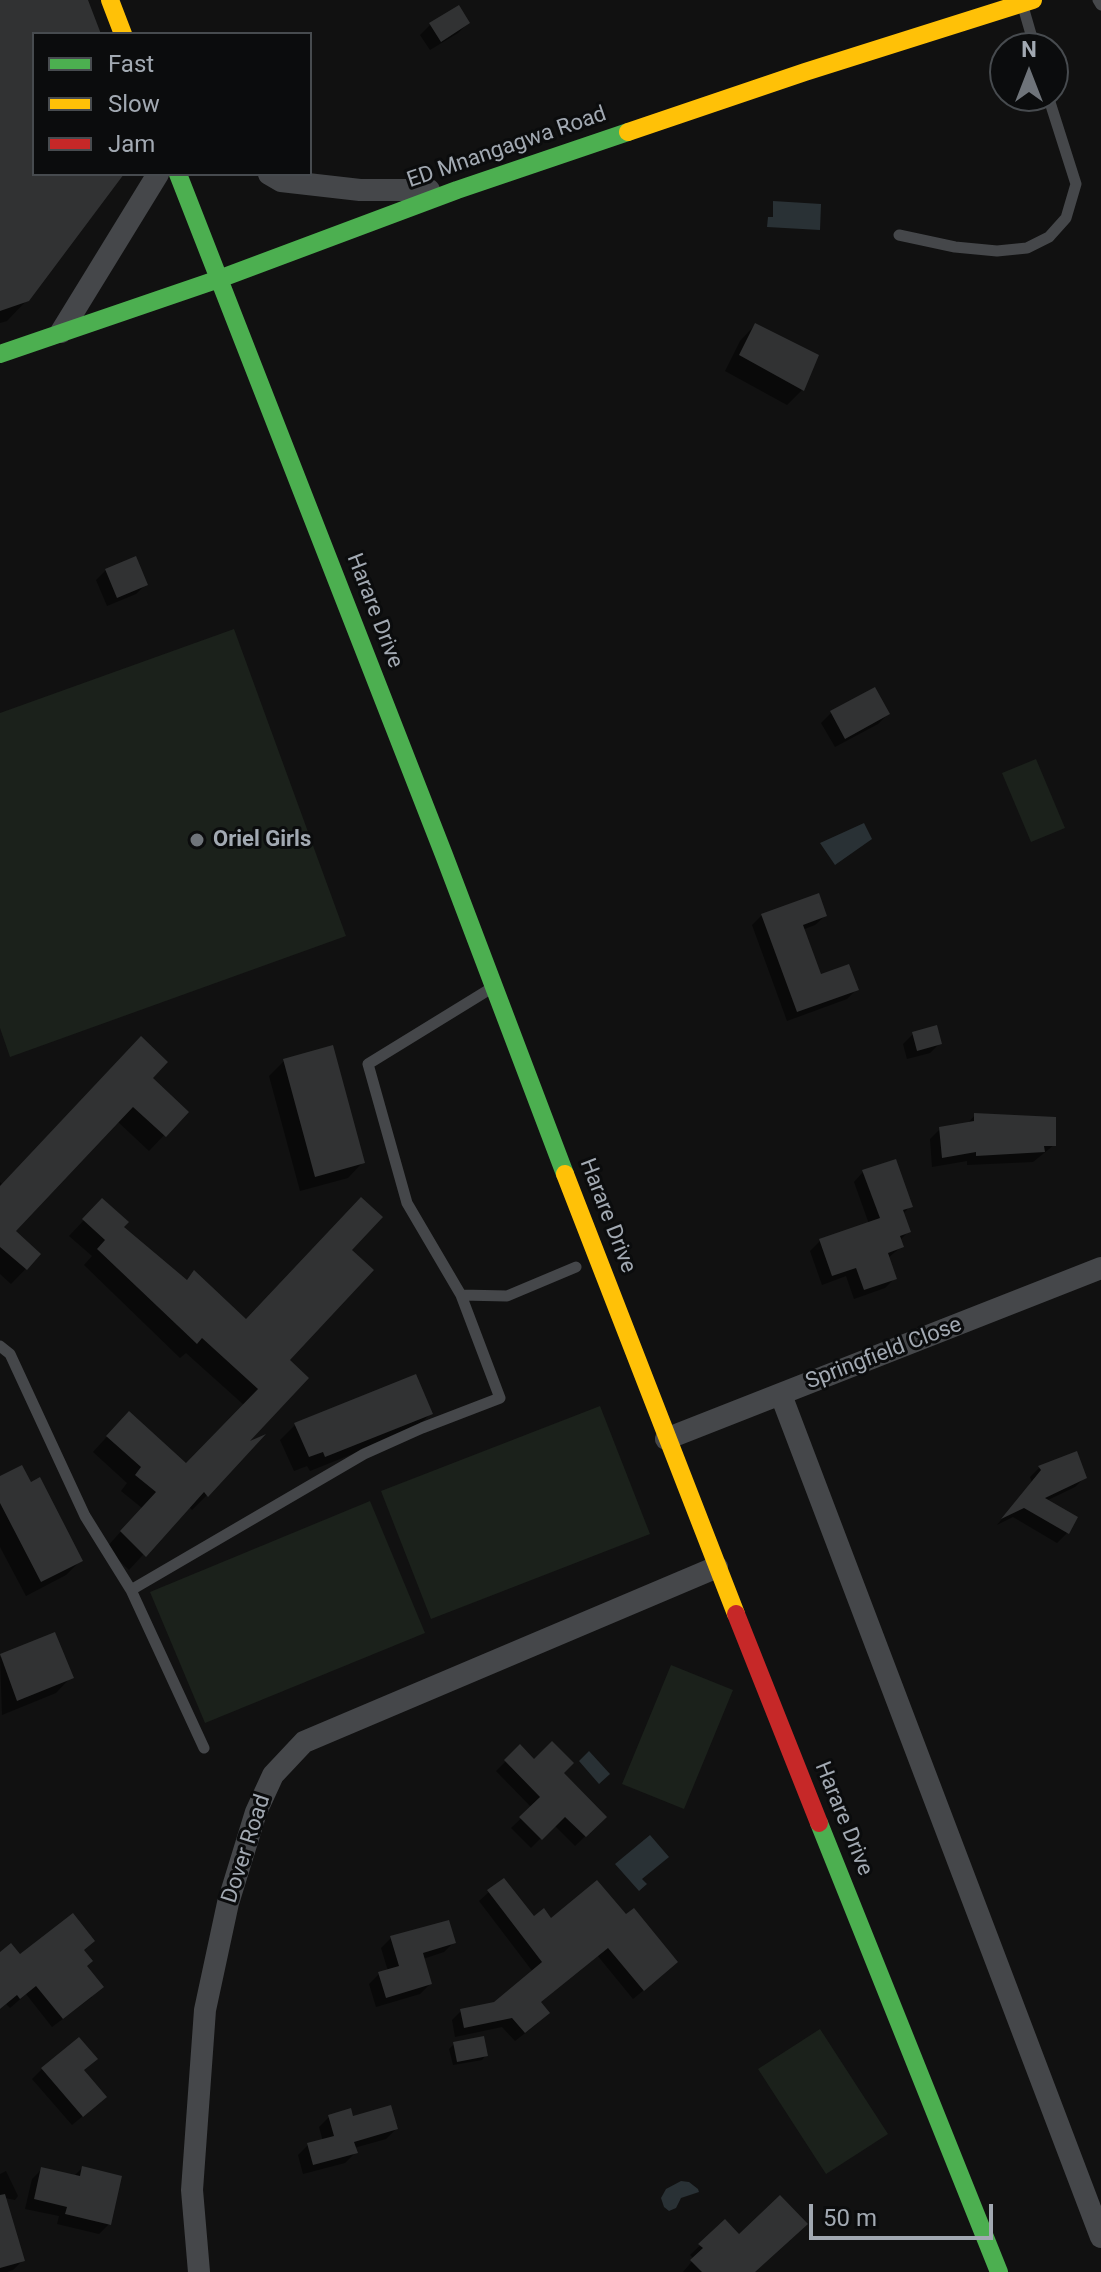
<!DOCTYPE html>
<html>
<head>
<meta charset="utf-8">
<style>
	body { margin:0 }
	#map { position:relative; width:1101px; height:2272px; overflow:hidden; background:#111; font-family:Roboto,sans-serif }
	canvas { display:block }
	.legend { position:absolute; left:32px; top:32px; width:280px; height:144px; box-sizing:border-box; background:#0b0c0d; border:2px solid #474b4f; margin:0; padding:10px 14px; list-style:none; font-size:24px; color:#a2a9b2 }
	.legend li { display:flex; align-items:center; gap:16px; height:40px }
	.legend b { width:40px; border:2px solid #474b4f }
	.north { position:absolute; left:989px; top:32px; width:80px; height:80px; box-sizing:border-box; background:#0b0c0d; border:2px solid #474b4f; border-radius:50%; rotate:0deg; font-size:22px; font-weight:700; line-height:32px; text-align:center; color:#a2a9b2 }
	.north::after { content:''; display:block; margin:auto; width:28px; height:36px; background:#6f747a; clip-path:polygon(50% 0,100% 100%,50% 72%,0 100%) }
	.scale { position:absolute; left:809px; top:2204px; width:184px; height:36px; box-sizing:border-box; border:4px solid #a2a9b2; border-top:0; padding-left:10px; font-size:24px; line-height:28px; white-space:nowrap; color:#a2a9b2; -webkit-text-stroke:6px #0b0c0d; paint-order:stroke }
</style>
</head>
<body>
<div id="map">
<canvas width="1101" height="2272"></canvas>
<ul class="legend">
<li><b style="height:10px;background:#4caf50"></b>Fast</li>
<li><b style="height:10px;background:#ffc107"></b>Slow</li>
<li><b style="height:10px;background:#c62828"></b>Jam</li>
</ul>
<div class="north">N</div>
<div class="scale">50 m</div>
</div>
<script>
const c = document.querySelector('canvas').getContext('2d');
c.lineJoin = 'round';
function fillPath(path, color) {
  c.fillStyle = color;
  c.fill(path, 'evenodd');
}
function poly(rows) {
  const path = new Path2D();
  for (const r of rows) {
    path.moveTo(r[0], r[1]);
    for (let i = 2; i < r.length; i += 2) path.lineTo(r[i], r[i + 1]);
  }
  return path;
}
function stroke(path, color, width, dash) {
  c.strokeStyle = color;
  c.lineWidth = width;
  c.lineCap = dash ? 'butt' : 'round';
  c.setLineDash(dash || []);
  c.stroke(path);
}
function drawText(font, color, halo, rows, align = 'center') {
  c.font = font + ' Roboto,sans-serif';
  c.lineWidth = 6;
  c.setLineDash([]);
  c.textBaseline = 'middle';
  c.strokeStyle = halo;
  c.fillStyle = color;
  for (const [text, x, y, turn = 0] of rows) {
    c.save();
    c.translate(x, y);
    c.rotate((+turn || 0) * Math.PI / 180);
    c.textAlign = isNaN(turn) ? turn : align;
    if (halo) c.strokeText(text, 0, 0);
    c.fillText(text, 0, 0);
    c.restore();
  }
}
const green = poly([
	[234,629,346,936,10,1057,0,1028,0,713],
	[1036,759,1065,828,1031,842,1002,773],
	[600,1406,650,1534,431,1619,381,1491],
	[370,1501,425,1633,205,1723,150,1592],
	[671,1665,733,1690,684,1809,622,1784],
	[820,2029,888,2134,826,2174,758,2069]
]);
const water = poly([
	[773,201,821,204,820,230,767,227,768,217,773,217],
	[864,823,872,839,835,865,820,843],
	[589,1751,610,1774,599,1784,579,1761],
	[650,1835,669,1857,642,1879,647,1884,639,1891,615,1864],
	[681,2181,689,2182,698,2189,699,2192,681,2198,676,2208,669,2211,664,2207,661,2198,666,2189]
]);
const shadow = poly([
	[0,0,86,0,99,34,34,34,34,174,121,174,27,300,7,321,0,323],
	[458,8,468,23,458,33,430,50,420,35,430,25],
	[755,325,802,390,787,405,725,371,740,341],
	[106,570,146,584,136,594,107,606,96,580],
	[831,713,888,714,878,724,835,747,821,723],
	[762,915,825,916,815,925,802,930,819,976,857,989,847,999,787,1021,752,925],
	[913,1034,940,1043,930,1053,907,1059,903,1044],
	[284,1061,363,1162,348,1178,300,1191,269,1076],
	[150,1078,186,1112,149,1151,117,1121,13,1231,39,1255,11,1284,0,1274,0,1182,3,1185],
	[975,1115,1054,1145,1033,1162,967,1165,967,1161,932,1167,930,1139,940,1129,967,1124],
	[863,1172,910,1206,903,1214,909,1231,899,1241,901,1247,888,1258,895,1278,885,1288,854,1299,846,1276,822,1285,810,1251,820,1241,869,1224,854,1182],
	[102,1201,121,1227,186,1282,246,1321,349,1250,243,1446,207,1495,192,1510,188,1506,129,1570,106,1548,142,1508,121,1491,127,1483,93,1452,114,1429,186,1466,245,1406,186,1353,180,1358,84,1265,92,1256,69,1236],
	[430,1414,415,1429,310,1471,307,1466,294,1471,280,1440,295,1425],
	[1040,1467,1085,1477,1075,1487,1046,1501,1075,1518,1067,1533,1057,1543,1013,1517,997,1525,1032,1482,1030,1477],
	[0,1479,81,1560,66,1575,26,1596,0,1547],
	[54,1635,71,1677,56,1693,2,1715,0,1657],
	[520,1747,534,1762,561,1773,605,1817,575,1846,554,1825,531,1848,511,1828,532,1808,496,1771],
	[489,1892,533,1918,550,1921,666,1972,633,1999,597,1955,539,2003,538,2023,515,2041,502,2027,455,2037,452,2020,461,2011,495,2003,533,1972,479,1901],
	[391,1938,454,1942,444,1952,423,1959,430,1984,420,1994,376,2007,369,1984,379,1974,388,1971,381,1948],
	[82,1951,92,1997,52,2027,26,1994,10,2008,6,2004,0,2009,0,1955],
	[454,2044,486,2055,482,2060,453,2065,449,2049],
	[42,2069,95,2106,72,2125,32,2079],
	[329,2117,352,2119,396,2129,386,2139,354,2148,355,2153,345,2163,303,2174,298,2155,308,2145,323,2141,319,2127],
	[82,2168,109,2224,99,2234,57,2224,59,2216,25,2209,32,2179,42,2169,74,2176],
	[6,2171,18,2196,15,2200,0,2197,0,2174],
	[725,2222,752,2272,683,2272,694,2259,690,2255],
	[0,2223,23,2260,13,2270,7,2272,0,2272]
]);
const building = poly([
	[0,0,88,0,101,34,34,34,34,174,124,174,29,301,0,311],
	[459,5,470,23,441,42,429,23],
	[755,323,819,355,804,391,739,355],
	[136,556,148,585,117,598,105,569],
	[875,687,890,714,845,739,830,711],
	[819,893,827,916,803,925,821,974,849,964,859,990,797,1012,761,914],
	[937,1025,942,1044,917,1051,912,1032],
	[141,1036,168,1062,153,1078,189,1112,166,1137,133,1107,16,1231,41,1254,27,1270,0,1247,0,1186],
	[333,1045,365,1163,315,1177,283,1059],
	[974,1113,1056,1117,1056,1146,1044,1146,1045,1152,976,1156,976,1152,942,1158,939,1127,974,1121],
	[896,1159,913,1207,903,1210,911,1232,900,1236,904,1247,888,1253,897,1279,864,1290,856,1268,832,1276,819,1239,880,1218,862,1170],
	[361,1197,383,1217,352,1250,374,1270,290,1360,309,1378,250,1441,266,1434,208,1497,204,1492,146,1557,120,1531,156,1492,135,1475,141,1467,106,1436,129,1411,186,1463,258,1389,202,1338,197,1344,97,1249,105,1240,82,1219,102,1198,129,1222,124,1227,187,1280,194,1270,246,1319],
	[416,1374,433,1414,325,1457,323,1452,309,1457,294,1423],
	[1077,1451,1087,1478,1045,1498,1078,1517,1069,1534,1024,1508,1001,1519,1041,1470,1038,1466],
	[22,1465,31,1482,40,1477,83,1561,41,1582,0,1503,0,1476],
	[55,1632,74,1678,17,1701,0,1654],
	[552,1741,574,1763,564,1773,607,1817,586,1837,565,1817,542,1840,519,1817,540,1797,504,1760,520,1744,534,1759],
	[504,1878,534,1916,544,1908,551,1918,597,1880,626,1914,634,1908,678,1962,644,1991,608,1948,541,2002,550,2013,525,2033,512,2018,464,2028,460,2009,494,2002,542,1962,487,1890],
	[73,1913,95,1941,84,1950,93,1961,87,1966,104,1987,63,2019,36,1986,20,1999,17,1995,0,2009,0,1952,11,1943,20,1954],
	[449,1920,456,1943,423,1953,432,1984,386,1998,378,1972,399,1966,390,1936],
	[484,2036,488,2056,457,2062,453,2042],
	[79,2037,98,2059,84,2070,107,2097,83,2117,41,2068],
	[391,2105,398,2129,354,2142,358,2153,313,2165,307,2143,334,2136,328,2115,351,2108,353,2116],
	[82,2166,122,2176,111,2225,65,2214,67,2207,34,2199,41,2167,80,2176],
	[5,2194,25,2261,0,2268,0,2195],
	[780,2195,808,2224,755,2272,702,2272,690,2260,703,2248,698,2244,725,2219,739,2234]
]);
const lane = poly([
	[1098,0,1101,5],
	[1024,10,1035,48],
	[899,235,955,247,997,251,1027,248,1049,237,1066,218,1076,184,1048,96],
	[490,989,368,1064,407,1203,461,1295,507,1296,576,1267],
	[0,1346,10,1354,85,1516,131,1590,204,1748],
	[131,1590,364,1454,422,1428,500,1398,461,1295]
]);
const street = poly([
	[269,174,281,181,360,190,429,190],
	[61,332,158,174],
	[781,1395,1101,2237],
	[666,1439,1101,1268],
	[199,2272,192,2190,205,2010,228,1903,256,1812,273,1775,304,1742,717,1567]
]);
const fast = poly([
	[178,174,444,855,565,1174],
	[0,354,219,279,457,190,628,132],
	[819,1823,999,2272]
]);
const slow = poly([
	[110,0,123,34],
	[628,132,805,72,1033,0],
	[565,1174,736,1614]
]);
const jam = poly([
	[736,1614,819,1823]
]);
const markers = [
	[197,840,8,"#6f747a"]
];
const streetNames = [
	["ED Mnangagwa Road",507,148,-19],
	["Harare Drive",374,611,69],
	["Harare Drive",607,1216,69],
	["Springfield Close",884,1354,-21],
	["Harare Drive",843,1819,68],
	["Dover Road",247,1849,-72]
];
const poiNames = [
	["Oriel Girls",213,840]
];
fillPath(green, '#1b211b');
fillPath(water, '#293135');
fillPath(shadow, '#0007');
fillPath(building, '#313233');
stroke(lane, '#45474a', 11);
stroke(street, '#45474a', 22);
stroke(fast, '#4caf50', 18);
stroke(slow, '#ffc107', 18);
stroke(jam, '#c62828', 18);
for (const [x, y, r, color] of markers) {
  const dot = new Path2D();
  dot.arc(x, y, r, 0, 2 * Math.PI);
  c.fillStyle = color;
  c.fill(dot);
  stroke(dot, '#0b0c0d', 3);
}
drawText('22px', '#a2a9b2', '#0b0c0d', streetNames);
drawText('bold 22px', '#a2a9b2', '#0b0c0d', poiNames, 'left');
</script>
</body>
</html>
